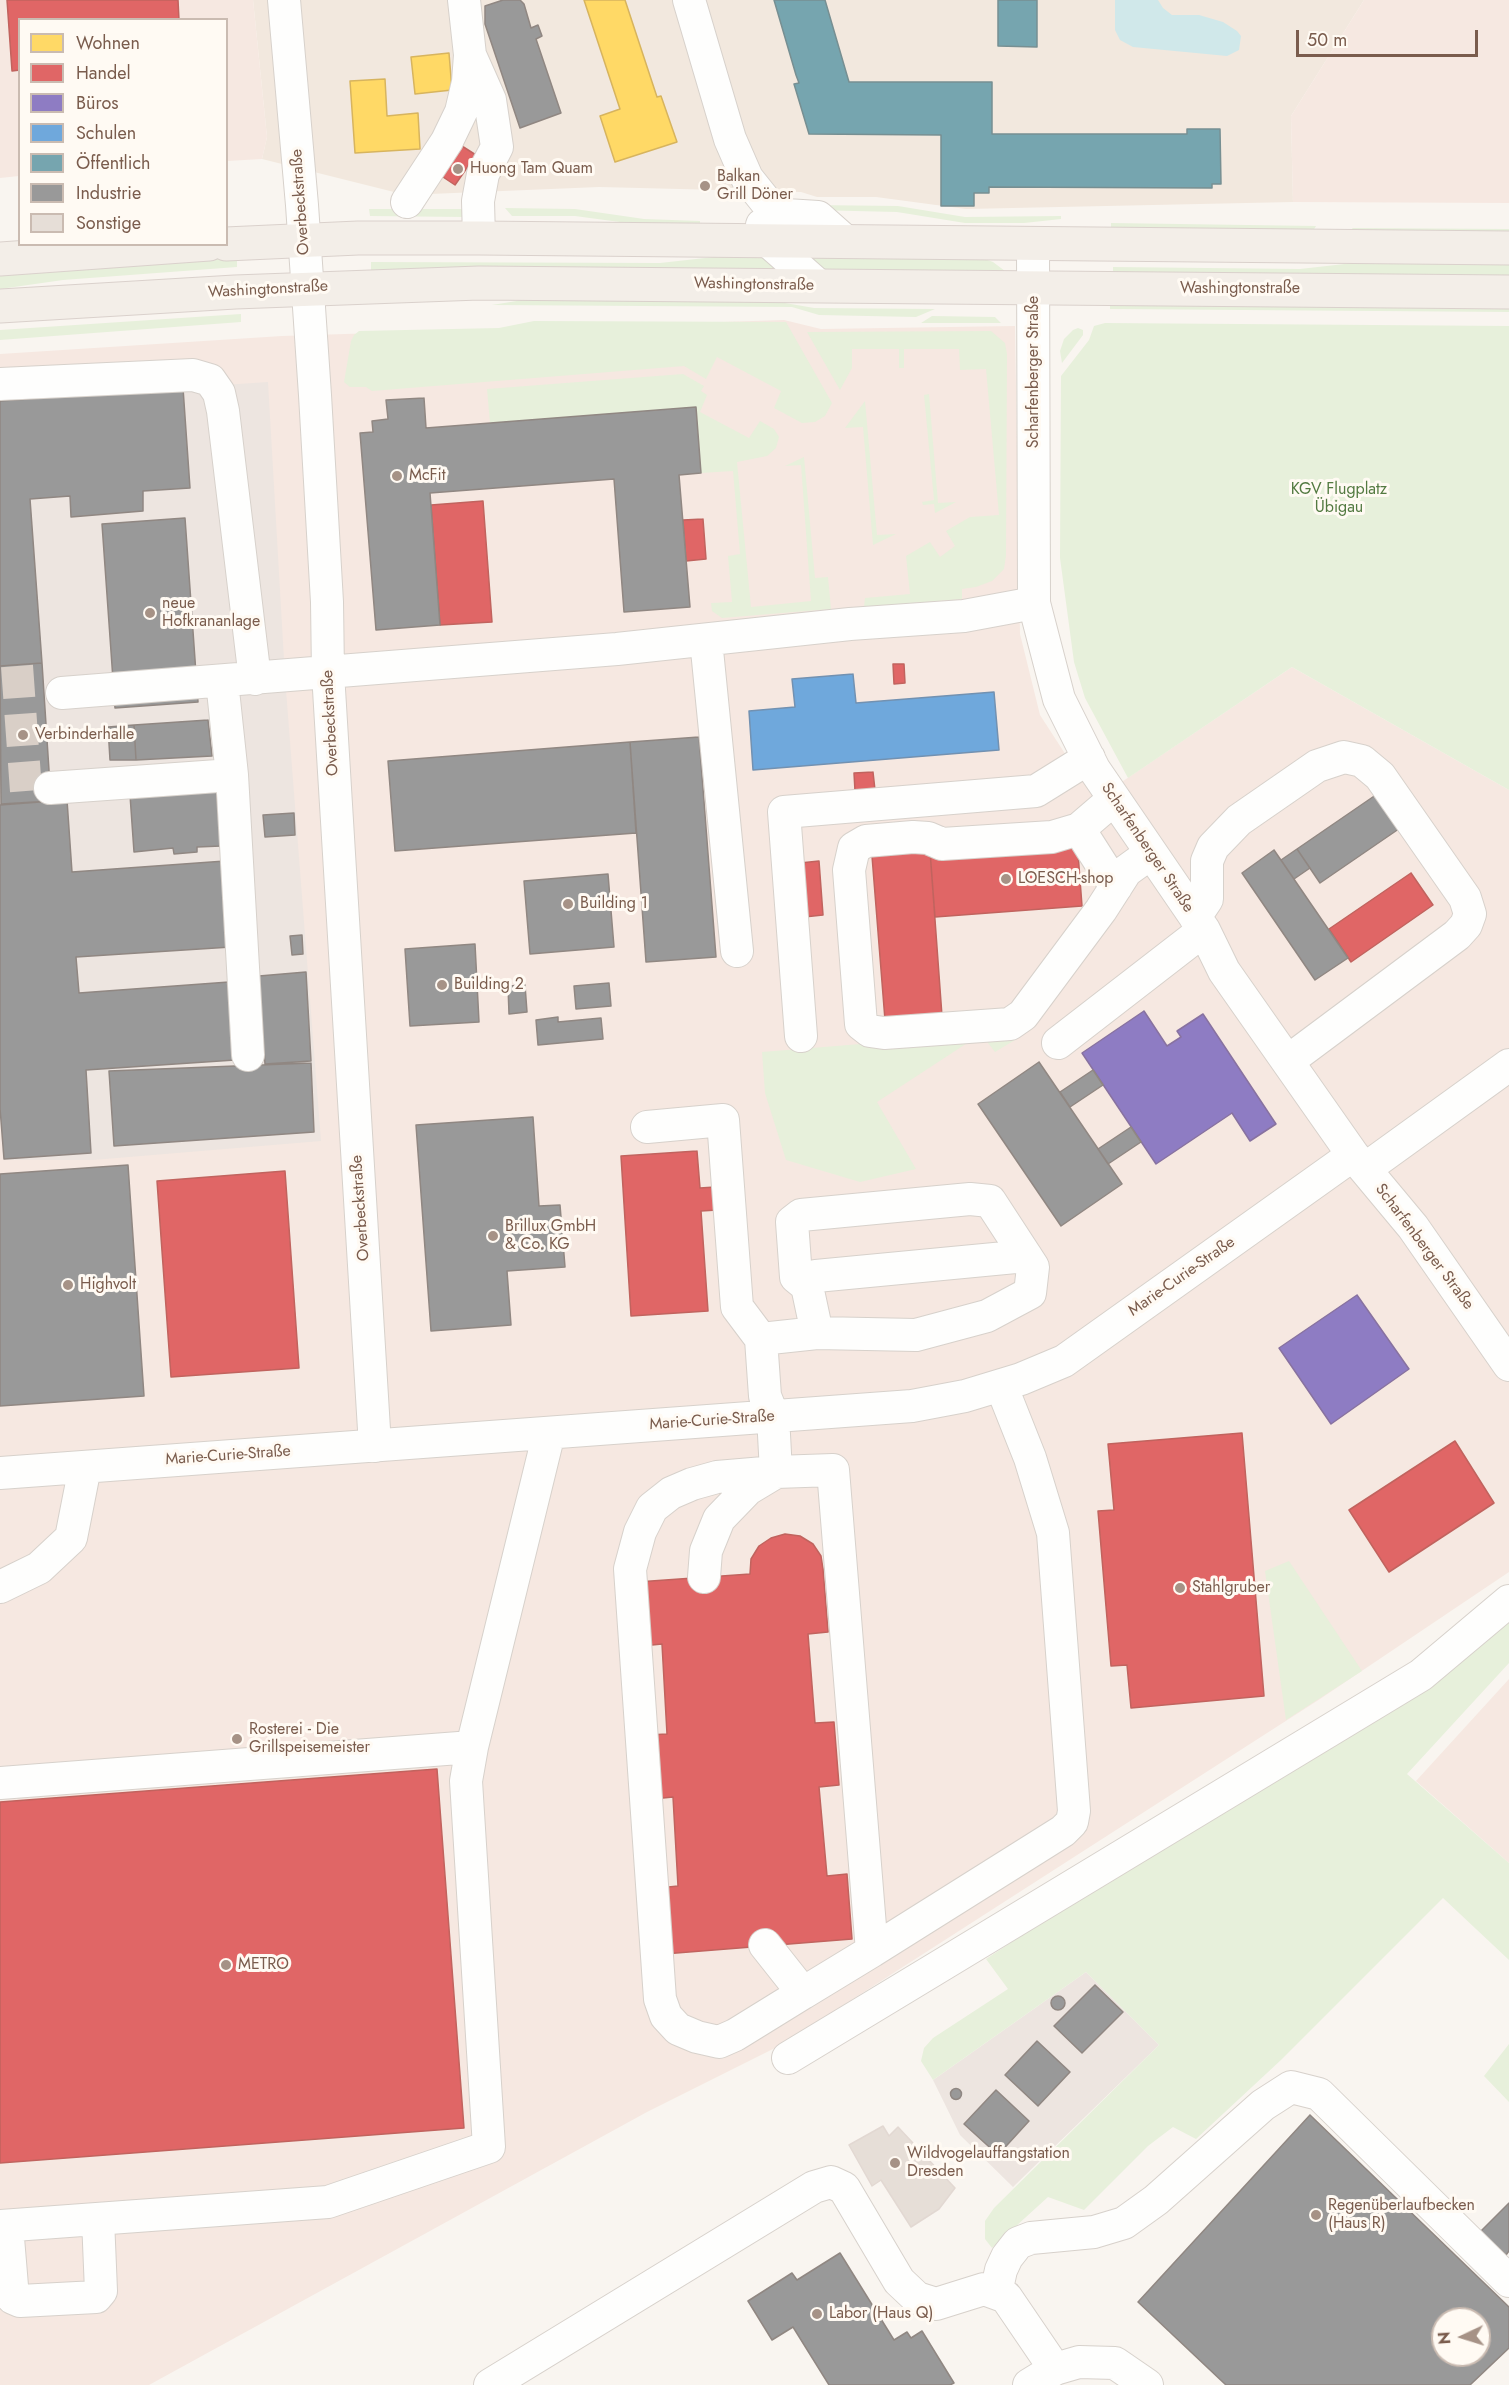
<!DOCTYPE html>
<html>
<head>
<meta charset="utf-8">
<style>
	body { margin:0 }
	#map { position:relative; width:1509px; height:2385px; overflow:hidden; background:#f9f5f0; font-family:Jost,sans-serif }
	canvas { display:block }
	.legend { position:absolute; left:18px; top:18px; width:210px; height:228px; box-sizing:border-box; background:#fffaf3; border:2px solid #cabbb1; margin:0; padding:8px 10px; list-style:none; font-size:18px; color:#7a5c4d }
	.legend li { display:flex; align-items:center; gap:12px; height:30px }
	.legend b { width:30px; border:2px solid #cabbb1 }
	.north { position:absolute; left:1431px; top:2307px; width:60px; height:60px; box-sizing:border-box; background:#fffaf3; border:2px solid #cabbb1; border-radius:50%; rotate:266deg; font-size:16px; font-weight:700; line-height:24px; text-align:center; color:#7a5c4d }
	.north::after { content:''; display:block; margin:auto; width:21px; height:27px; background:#a69286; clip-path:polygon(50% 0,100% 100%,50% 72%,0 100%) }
	.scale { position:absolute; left:1296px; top:30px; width:182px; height:27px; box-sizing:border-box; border:3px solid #7a5c4d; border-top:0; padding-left:8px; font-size:18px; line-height:21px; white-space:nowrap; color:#7a5c4d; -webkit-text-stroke:4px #fffaf3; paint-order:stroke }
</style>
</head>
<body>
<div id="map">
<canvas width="1509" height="2385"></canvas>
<ul class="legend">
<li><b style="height:16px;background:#ffd966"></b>Wohnen</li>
<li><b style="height:16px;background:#e06666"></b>Handel</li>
<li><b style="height:16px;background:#8e7cc3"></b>Büros</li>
<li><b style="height:16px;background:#6fa8dc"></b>Schulen</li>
<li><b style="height:16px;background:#76a5af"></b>Öffentlich</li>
<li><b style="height:16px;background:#999"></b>Industrie</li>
<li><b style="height:16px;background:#e6ded7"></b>Sonstige</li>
</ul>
<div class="north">N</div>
<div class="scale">50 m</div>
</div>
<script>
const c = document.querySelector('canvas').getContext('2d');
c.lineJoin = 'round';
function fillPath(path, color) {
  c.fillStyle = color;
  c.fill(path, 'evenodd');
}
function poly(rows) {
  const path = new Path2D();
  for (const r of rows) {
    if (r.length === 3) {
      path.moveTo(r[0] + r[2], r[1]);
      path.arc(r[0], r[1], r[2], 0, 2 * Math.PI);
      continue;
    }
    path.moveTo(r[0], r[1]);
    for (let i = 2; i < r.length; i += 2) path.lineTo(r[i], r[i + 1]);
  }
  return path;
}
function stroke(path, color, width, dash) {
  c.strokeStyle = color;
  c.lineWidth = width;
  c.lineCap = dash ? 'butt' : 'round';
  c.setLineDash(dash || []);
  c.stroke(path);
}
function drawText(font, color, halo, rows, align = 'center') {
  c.font = font + ' Jost,sans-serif';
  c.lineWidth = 6;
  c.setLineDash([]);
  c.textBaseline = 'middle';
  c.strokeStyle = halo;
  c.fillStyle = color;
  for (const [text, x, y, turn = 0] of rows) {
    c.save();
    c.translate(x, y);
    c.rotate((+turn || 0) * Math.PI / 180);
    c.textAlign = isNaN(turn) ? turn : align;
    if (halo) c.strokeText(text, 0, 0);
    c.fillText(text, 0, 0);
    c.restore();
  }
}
const residential = poly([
	[253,0,1364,0,1291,116,1293,202,966,209,876,197,817,197,801,192,599,187,406,195,262,159,267,137]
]);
const commercial = poly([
	[0,0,253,0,267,137,262,159,227,161,226,20,20,20,19,176,0,178],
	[1364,0,1509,0,1509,203,1293,202,1291,116],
	[784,320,821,329,1015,326,1020,634,1040,715,1095,800,1292,667,1509,790,1509,1572,1320,1699,783,2044,647,2112,149,2385,0,2385,0,354,282,336],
	[1509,1679,1509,1863,1416,1781]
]);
const industrial = poly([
	[268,382,285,677,321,1141,93,1160,3,1160,0,1115,0,400],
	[1086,1972,1159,2045,1013,2187,960,2135,933,2080]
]);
const green = poly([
	[812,205,898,206,965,217,1061,216,1061,219,1024,223,965,223,897,212,812,210],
	[505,208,575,209,644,219,700,221,700,227,642,225,575,216,512,216],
	[369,209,465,209,465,217,370,216],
	[1111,223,1316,226,1312,233,1111,231],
	[1352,228,1509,229,1509,236,1356,235],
	[788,254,980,257,993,262,1005,271,1004,273,821,273],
	[237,255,237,267,63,280,0,289,0,274],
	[771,255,792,272,371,274,371,262,660,263,723,256],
	[1509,260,1509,279,1113,276,1113,267,1300,269,1371,261],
	[541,297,768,300,814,308,935,309,916,317,819,315,792,307,492,305],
	[1110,300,1509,304,1509,312,1110,309],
	[241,314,241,322,0,340,0,330],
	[932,316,995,317,1001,323,921,323],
	[534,321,786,322,832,403,825,416,815,422,802,423,774,408,781,391,717,357,706,379,684,366,372,391,366,387,350,387,344,382,351,341,354,335,359,331,499,328],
	[1105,323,1509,326,1509,790,1292,667,1128,778,1085,698,1074,662,1060,558,1061,376,1089,340,1094,326],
	[1078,328,1083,330,1083,335,1062,363,1060,351,1064,339,1073,330],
	[991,331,1005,343,1007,354,1006,556,1004,569,992,581,976,587,962,589,962,599,864,607,865,598,910,594,906,556,930,542,940,557,955,546,946,531,970,517,999,515,986,369,960,370,959,349,904,349,904,368,899,368,899,349,852,349,852,368,840,390,807,332],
	[683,374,704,386,701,391,707,395,700,412,749,438,760,421,774,429,779,437,776,448,767,456,737,462,751,607,811,601,801,465,785,466,804,457,815,578,828,577,831,609,722,618,712,611,711,603,732,602,728,556,740,554,733,471,701,473,696,407,490,423,487,389],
	[929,394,938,503,956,502,935,513,934,504,923,505,922,502,934,500,924,395],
	[865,401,877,535,896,534,873,545,863,427,845,428],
	[1009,1032,1015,1040,995,1052,981,1034,877,1102,916,1169,860,1182,786,1160,765,1093,762,1052],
	[1289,1561,1362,1671,1286,1720,1265,1571],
	[1509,1613,1509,1663,1407,1774,1509,1863,1509,1960,1443,1898,1281,2060,1196,2139,1173,2127,1148,2146,1084,2210,1048,2197,992,2248,985,2239,985,2221,994,2208,1159,2045,1086,1972,933,2080,921,2061,924,2048,933,2038,1008,1989,986,1959],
	[1509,2044,1509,2102,1484,2076]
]);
const water = poly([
	[1115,0,1158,0,1163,8,1172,15,1199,15,1223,22,1237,31,1241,36,1239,50,1227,56,1133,47,1120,40,1115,30]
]);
const homes = poly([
	[584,0,625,0,657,97,661,96,677,142,615,162,600,116,620,109,584,0],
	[449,53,452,90,415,94,411,57,449,53],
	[385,79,387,116,418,113,420,149,355,153,350,81,385,79]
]);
const shops = poly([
	[7,0,178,0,179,20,20,20,20,70,12,71,7,0],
	[454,141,476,155,455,185,434,171,454,141],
	[483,501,492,622,440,625,431,505,483,501],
	[703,519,706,559,686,561,683,520,703,519],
	[893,664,904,664,905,683,894,684,893,664],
	[873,772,875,790,855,791,854,773,873,772],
	[1077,840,1082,906,935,917,930,851,1077,840],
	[930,851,942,1016,885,1020,872,856,930,851],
	[819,861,823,915,804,917,800,863,819,861],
	[1411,873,1433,905,1351,962,1329,929,1411,873],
	[697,1151,700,1188,715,1187,717,1210,701,1211,708,1311,631,1316,621,1156,697,1151],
	[285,1171,299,1368,171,1377,157,1181,285,1171],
	[1242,1433,1264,1696,1131,1708,1127,1665,1111,1666,1098,1511,1114,1510,1108,1444,1242,1433],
	[1455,1441,1494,1503,1389,1572,1349,1510,1455,1441],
	[785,1534,800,1536,813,1544,821,1556,823,1569,828,1632,808,1634,815,1723,834,1722,839,1785,819,1787,827,1876,847,1874,852,1939,664,1954,659,1888,678,1886,673,1797,653,1799,648,1735,667,1734,662,1644,642,1646,637,1582,750,1574,751,1559,759,1546,771,1538,785,1534],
	[437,1769,464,2128,0,2163,0,1802,437,1769]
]);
const offices = poly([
	[1144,1011,1167,1046,1181,1037,1177,1031,1203,1014,1276,1124,1250,1141,1232,1113,1156,1164,1082,1053,1144,1011],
	[1357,1295,1409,1369,1331,1424,1279,1348,1357,1295]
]);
const schools = poly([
	[853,674,856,703,994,692,999,750,753,770,749,711,795,707,792,679,853,674]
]);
const public = poly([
	[774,0,825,0,849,82,992,82,992,134,1187,134,1187,129,1220,129,1221,184,1212,184,1212,188,989,187,989,193,974,193,974,206,941,206,941,135,809,134,794,84,799,83,796,75,774,0],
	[998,0,1037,0,1037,47,998,46,998,0]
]);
const industry = poly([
	[503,0,520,0,524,4,531,28,538,25,542,36,536,39,561,113,520,128,485,24,485,6,503,0],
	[183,388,190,488,143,491,143,511,71,517,70,496,30,499,42,663,0,666,0,401,183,388],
	[424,398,426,428,696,407,701,473,679,475,690,607,624,612,614,479,430,493,440,625,376,630,360,433,373,432,372,421,388,419,386,400,424,398],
	[185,518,198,702,115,708,102,524,185,518],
	[42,663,51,801,1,804,0,666,42,663],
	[208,720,212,756,136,760,134,725,208,720],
	[134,725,136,760,110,760,108,727,134,725],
	[699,737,716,957,646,962,630,742,699,737],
	[630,742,636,833,395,851,388,761,630,742],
	[216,787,221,846,197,847,197,852,174,854,173,848,134,852,130,795,216,787],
	[1383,790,1406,824,1320,883,1297,849,1383,790],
	[67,800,72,872,225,861,231,947,76,957,79,993,229,982,235,1060,86,1070,91,1153,4,1159,0,1108,0,805,67,800],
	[294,813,295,835,265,837,263,815,294,813],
	[1297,849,1310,868,1294,879,1281,860,1297,849],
	[1274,850,1348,958,1315,980,1242,873,1274,850],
	[608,874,614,947,530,954,524,881,608,874],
	[302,935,303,954,292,955,290,936,302,935],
	[475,944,479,1022,410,1026,405,949,475,944],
	[306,972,311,1061,265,1064,259,976,306,972],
	[609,983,611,1006,576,1009,574,986,609,983],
	[525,985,527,1012,509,1014,508,986,525,985],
	[558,1017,558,1022,601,1018,603,1039,538,1045,536,1020,558,1017],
	[1039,1062,1122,1184,1061,1226,978,1104,1039,1062],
	[311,1063,314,1132,114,1146,109,1071,311,1063],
	[1093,1070,1103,1085,1070,1107,1060,1092,1093,1070],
	[533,1117,539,1206,560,1205,565,1267,507,1271,511,1325,431,1331,416,1125,533,1117],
	[1131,1127,1141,1142,1108,1164,1098,1149,1131,1127],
	[128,1165,144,1396,0,1406,0,1174,128,1165],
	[1095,1985,1123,2012,1082,2053,1054,2026,1095,1985],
	[1058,2003,7],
	[1037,2041,1070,2072,1038,2106,1005,2075,1037,2041],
	[956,2094,5.5],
	[996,2090,1029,2121,998,2155,964,2124,996,2090],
	[1310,2115,1509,2307,1509,2348,1470,2385,1226,2385,1138,2302,1310,2115],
	[1443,2319,1479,2319,1479,2355,1443,2355,1443,2319],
	[1509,2203,1509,2251,1506,2255,1481,2231,1509,2203],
	[840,2253,894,2340,907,2332,911,2338,922,2331,954,2383,950,2385,829,2385,793,2327,772,2340,748,2301,792,2273,797,2280,840,2253]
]);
const building = poly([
	[883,2126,889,2136,898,2127,955,2188,939,2209,911,2227,881,2180,872,2186,849,2145,883,2126]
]);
const minorTunnel = poly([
	[17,666,26,791]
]);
const minor = poly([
	[284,0,302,205,315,395,327,602,328,673,375,1446],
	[689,0,730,139,747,178,767,203,786,215,818,217,845,241],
	[470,55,490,100,497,147,483,174,478,201,479,238],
	[407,202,447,141,461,112,468,82,470,55,464,0],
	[762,225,768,241,819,286],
	[1033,244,1034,603,1059,699,1094,769,1204,930,1224,971,1353,1155,1413,1227,1509,1365],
	[0,384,193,375,210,380,219,393,223,411,255,679],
	[706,640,737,951],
	[222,681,232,775,248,1055],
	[62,693,617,649,850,624,964,616,1034,603],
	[50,788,232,775],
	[1114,799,1079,829,1052,837,942,844,928,838,913,837,866,841,854,848,849,870,861,1024,870,1031,884,1033,1010,1024,1023,1015,1101,910,1126,871,1151,853],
	[1079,829,1116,887],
	[1195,917,1207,899,1207,861,1213,847,1239,820,1317,766,1344,757,1362,761,1380,776,1465,898,1470,914,1466,925,1457,935,1288,1061],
	[801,1036,784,812,1036,791,1089,758],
	[1058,1043,1204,930],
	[647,1127,723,1120,737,1307,761,1339,765,1396,773,1416,776,1472,833,1470,872,1951,1063,1831,1072,1822,1074,1811,1053,1533,1030,1458,1001,1385],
	[1365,1169,1509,1065],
	[807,1286,816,1276,1026,1256],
	[761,1339,817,1333,916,1335,987,1316,1030,1293,1033,1267,990,1201,970,1199,801,1215,792,1222,796,1277,807,1286,817,1333],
	[776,1472,717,1477,692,1484,671,1493,652,1508,640,1532,630,1569,660,1999,666,2016,678,2029,697,2037,719,2042,735,2035,803,1993],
	[0,1473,912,1406,965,1396,1021,1379,1064,1361,1353,1155],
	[704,1577,706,1551,719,1519,748,1489,773,1474],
	[0,1587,39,1568,71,1538,85,1467],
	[0,1783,472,1747,549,1433],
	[765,1945,803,1993,872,1951],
	[788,2058,1421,1675,1509,1601],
	[0,2226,328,2202,489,2147,466,1781,472,1747],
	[7,2226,13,2298,20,2301,96,2297,101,2291,98,2219],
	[996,2293,1001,2270,1007,2257,1018,2243,1031,2238,1094,2232,1124,2223,1156,2200,1263,2105,1291,2087,1319,2094,1509,2281],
	[490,2385,814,2187,831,2182,844,2188,899,2281,917,2298,936,2304,984,2289,1006,2297,1055,2369],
	[1029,2385,1055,2369,1079,2362,1115,2363,1147,2385]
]);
const major = poly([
	[226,244,358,238,479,238,1509,248],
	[0,259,209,244],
	[0,306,235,292,479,283,1509,292]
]);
const markers = [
	[458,169,6,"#a69286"],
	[705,186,6,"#a69286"],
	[397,476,6,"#a69286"],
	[150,613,6,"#a69286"],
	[23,735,6,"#a69286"],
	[1006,879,6,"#a69286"],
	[568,904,6,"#a69286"],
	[442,985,6,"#a69286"],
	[493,1236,6,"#a69286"],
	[68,1285,6,"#a69286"],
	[1180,1588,6,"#a69286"],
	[237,1739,6,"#a69286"],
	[226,1965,6,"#a69286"],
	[895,2163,6,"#a69286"],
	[1316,2215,6,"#a69286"],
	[817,2314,6,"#a69286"]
];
const poiNames = [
	["Huong Tam Quam",470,169],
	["Balkan",717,177],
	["Grill Döner",717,195],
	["McFit",409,476],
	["neue",162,604],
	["Hofkrananlage",162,622],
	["Verbinderhalle",35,735],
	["LOESCH-shop",1018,879],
	["Building 1",580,904],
	["Building 2",454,985],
	["Brillux GmbH",505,1227],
	["& Co. KG",505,1245],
	["Highvolt",80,1285],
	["Stahlgruber",1192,1588],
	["Rosterei - Die",249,1730],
	["Grillspeisemeister",249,1748],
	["METRO",238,1965],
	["Wildvogelauffangstation",907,2154],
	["Dresden",907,2172],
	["Regenüberlaufbecken",1328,2206],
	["(Haus R)",1328,2224],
	["Labor (Haus Q)",829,2314]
];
const streetNames = [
	["Overbeckstraße",301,202,-94],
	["Washingtonstraße",754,285,1],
	["Washingtonstraße",1240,289],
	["Washingtonstraße",268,290,-3],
	["Scharfenberger Straße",1034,372,-90],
	["Overbeckstraße",331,723,-93],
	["Scharfenberger Straße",1147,848,56],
	["Overbeckstraße",361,1208,-94],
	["Scharfenberger Straße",1424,1247,53],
	["Marie-Curie-Straße",1182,1277,-35],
	["Marie-Curie-Straße",712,1421,-4],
	["Marie-Curie-Straße",228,1456,-4]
];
const parkNames = [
	["KGV Flugplatz",1339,490],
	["Übigau",1339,508]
];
fillPath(residential, '#f2e8de');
fillPath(commercial, '#f6e8e1');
fillPath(industrial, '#ede5e0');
fillPath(green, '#e7f0db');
fillPath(water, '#d0e8ea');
fillPath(homes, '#ffd966');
stroke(homes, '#d7b45e', 1.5);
fillPath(shops, '#e06666');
stroke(shops, '#c1635e', 1.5);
fillPath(offices, '#8e7cc3');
stroke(offices, '#8872a0', 1.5);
fillPath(schools, '#6fa8dc');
stroke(schools, '#7291b1', 1.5);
fillPath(public, '#76a5af');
stroke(public, '#778f92', 1.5);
fillPath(industry, '#999');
stroke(industry, '#908782', 1.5);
fillPath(building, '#e6ded7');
stroke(building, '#e2d8d2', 1.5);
stroke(minorTunnel, '#d9cfc7', 32, [32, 16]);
stroke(minor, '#d7d1cb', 34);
stroke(major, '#dad1cc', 35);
stroke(minor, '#fefefd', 32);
stroke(major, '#f3eee8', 33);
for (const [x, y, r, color] of markers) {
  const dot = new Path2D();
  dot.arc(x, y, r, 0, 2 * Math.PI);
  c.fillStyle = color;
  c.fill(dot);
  stroke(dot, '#fffaf3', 2);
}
drawText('16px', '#7a5c4d', '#fffaf3', poiNames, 'left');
drawText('16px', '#7a5c4d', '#fffaf3', streetNames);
drawText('16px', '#537a41', '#fffaf3', parkNames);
</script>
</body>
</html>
